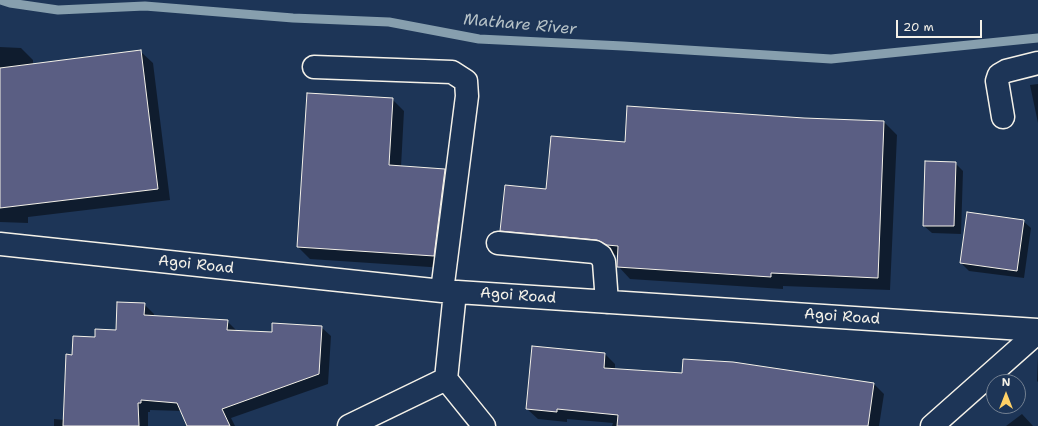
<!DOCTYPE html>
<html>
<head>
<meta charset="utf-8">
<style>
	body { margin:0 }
	#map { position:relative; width:1038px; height:426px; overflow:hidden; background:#1d3557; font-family:"Shantell Sans",sans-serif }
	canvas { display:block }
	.north { position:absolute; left:986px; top:374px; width:40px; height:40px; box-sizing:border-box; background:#1d3557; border:1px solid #738091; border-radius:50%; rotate:0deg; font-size:11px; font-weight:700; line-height:16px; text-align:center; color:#f4f1e8 }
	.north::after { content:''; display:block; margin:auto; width:14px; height:18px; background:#ffd166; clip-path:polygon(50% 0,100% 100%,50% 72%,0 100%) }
	.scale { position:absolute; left:896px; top:20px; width:86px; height:18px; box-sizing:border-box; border:2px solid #f4f1e8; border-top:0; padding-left:5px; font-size:12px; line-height:14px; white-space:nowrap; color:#f4f1e8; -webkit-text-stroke:3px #1d3557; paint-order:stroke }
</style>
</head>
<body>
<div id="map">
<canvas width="1038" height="426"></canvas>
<div class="north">N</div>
<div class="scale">20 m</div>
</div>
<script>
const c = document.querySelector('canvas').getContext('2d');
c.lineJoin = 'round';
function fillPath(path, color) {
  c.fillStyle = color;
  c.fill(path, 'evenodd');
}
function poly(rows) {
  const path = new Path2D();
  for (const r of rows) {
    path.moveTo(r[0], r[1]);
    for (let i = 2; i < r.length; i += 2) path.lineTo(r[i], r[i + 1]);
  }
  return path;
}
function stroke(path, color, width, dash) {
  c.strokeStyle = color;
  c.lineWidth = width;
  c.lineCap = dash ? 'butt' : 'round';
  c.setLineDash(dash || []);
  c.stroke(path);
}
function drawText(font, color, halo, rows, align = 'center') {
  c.font = font + ' "Shantell Sans",sans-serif';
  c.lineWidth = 3.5;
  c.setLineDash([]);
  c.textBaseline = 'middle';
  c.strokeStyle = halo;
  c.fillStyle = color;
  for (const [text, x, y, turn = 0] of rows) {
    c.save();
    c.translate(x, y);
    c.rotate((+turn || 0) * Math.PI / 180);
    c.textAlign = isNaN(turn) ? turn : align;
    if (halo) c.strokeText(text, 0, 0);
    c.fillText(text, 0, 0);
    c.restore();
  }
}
const shadow = poly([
	[0,47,21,48,33,60,33,65,141,52,153,63,170,200,28,217,28,223,0,222],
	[1038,84,1038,123,1030,85],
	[308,94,392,99,404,111,401,167,445,170,456,182,445,268,310,259,298,247],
	[804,119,884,122,897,135,890,290,783,286,783,289,630,279,618,266,618,256,610,252,514,243,501,230,547,190,626,143],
	[955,163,963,171,961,234,932,233,924,226],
	[1023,221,1031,228,1024,278,969,271,961,263],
	[144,304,154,314,154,317,227,321,237,331,273,333,321,327,331,336,328,384,231,418,235,426,188,426,182,411,150,410,150,412,148,412,148,426,54,426,54,419,65,420,73,356,96,338,117,331],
	[605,354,615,364,615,370,874,384,884,394,879,426,612,426,613,423,567,419,567,422,538,419,527,409],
	[1038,356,1038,382,1037,381],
	[1022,414,1033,426,1006,426]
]);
const stream = poly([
	[1,0,10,3,58,10,145,6,293,18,389,22,479,39,623,46,831,59,1038,38]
]);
const building = poly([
	[141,50,158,189,0,208,0,68,141,50],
	[307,93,393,98,389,165,445,169,434,256,297,247,307,93],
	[627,106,804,118,884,121,878,278,771,273,771,277,617,267,618,246,607,245,597,240,500,231,505,185,546,189,551,136,625,142,627,106],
	[925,161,956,162,954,226,923,226,925,161],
	[967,212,1024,220,1017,271,960,263,967,212],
	[117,302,145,303,144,315,228,320,227,330,272,332,272,323,322,326,319,374,222,409,230,426,187,426,177,403,141,400,141,403,138,403,139,426,63,426,66,354,72,355,73,336,95,337,95,329,116,330,117,302],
	[532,346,605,353,604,368,682,373,683,359,733,362,874,383,868,426,617,426,618,415,557,409,557,412,526,409,532,346]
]);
const minor = poly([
	[314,67,452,72,466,81,467,96,442,291],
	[1003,117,997,81,999,75,1006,71,1038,63],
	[498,243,595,252,601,256,604,262,607,302],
	[0,244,442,291,1038,330],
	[446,379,484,426],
	[349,426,446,379,455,292],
	[932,426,1038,332]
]);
const streetNames = [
	["Agoi Road",196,265,6],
	["Agoi Road",518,296,4],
	["Agoi Road",842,317,4]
];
const waterNames = [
	["Mathare River",520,25,5]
];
fillPath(shadow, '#0007');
stroke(stream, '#879fae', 9);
fillPath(building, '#5a5e83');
stroke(building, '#f4f1e8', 1);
stroke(minor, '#f4f1e8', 25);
stroke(minor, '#1d3557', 22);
drawText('15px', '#f4f1e8', '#1d3557', streetNames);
drawText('italic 16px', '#b5c1c6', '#1d3557', waterNames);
</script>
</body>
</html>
